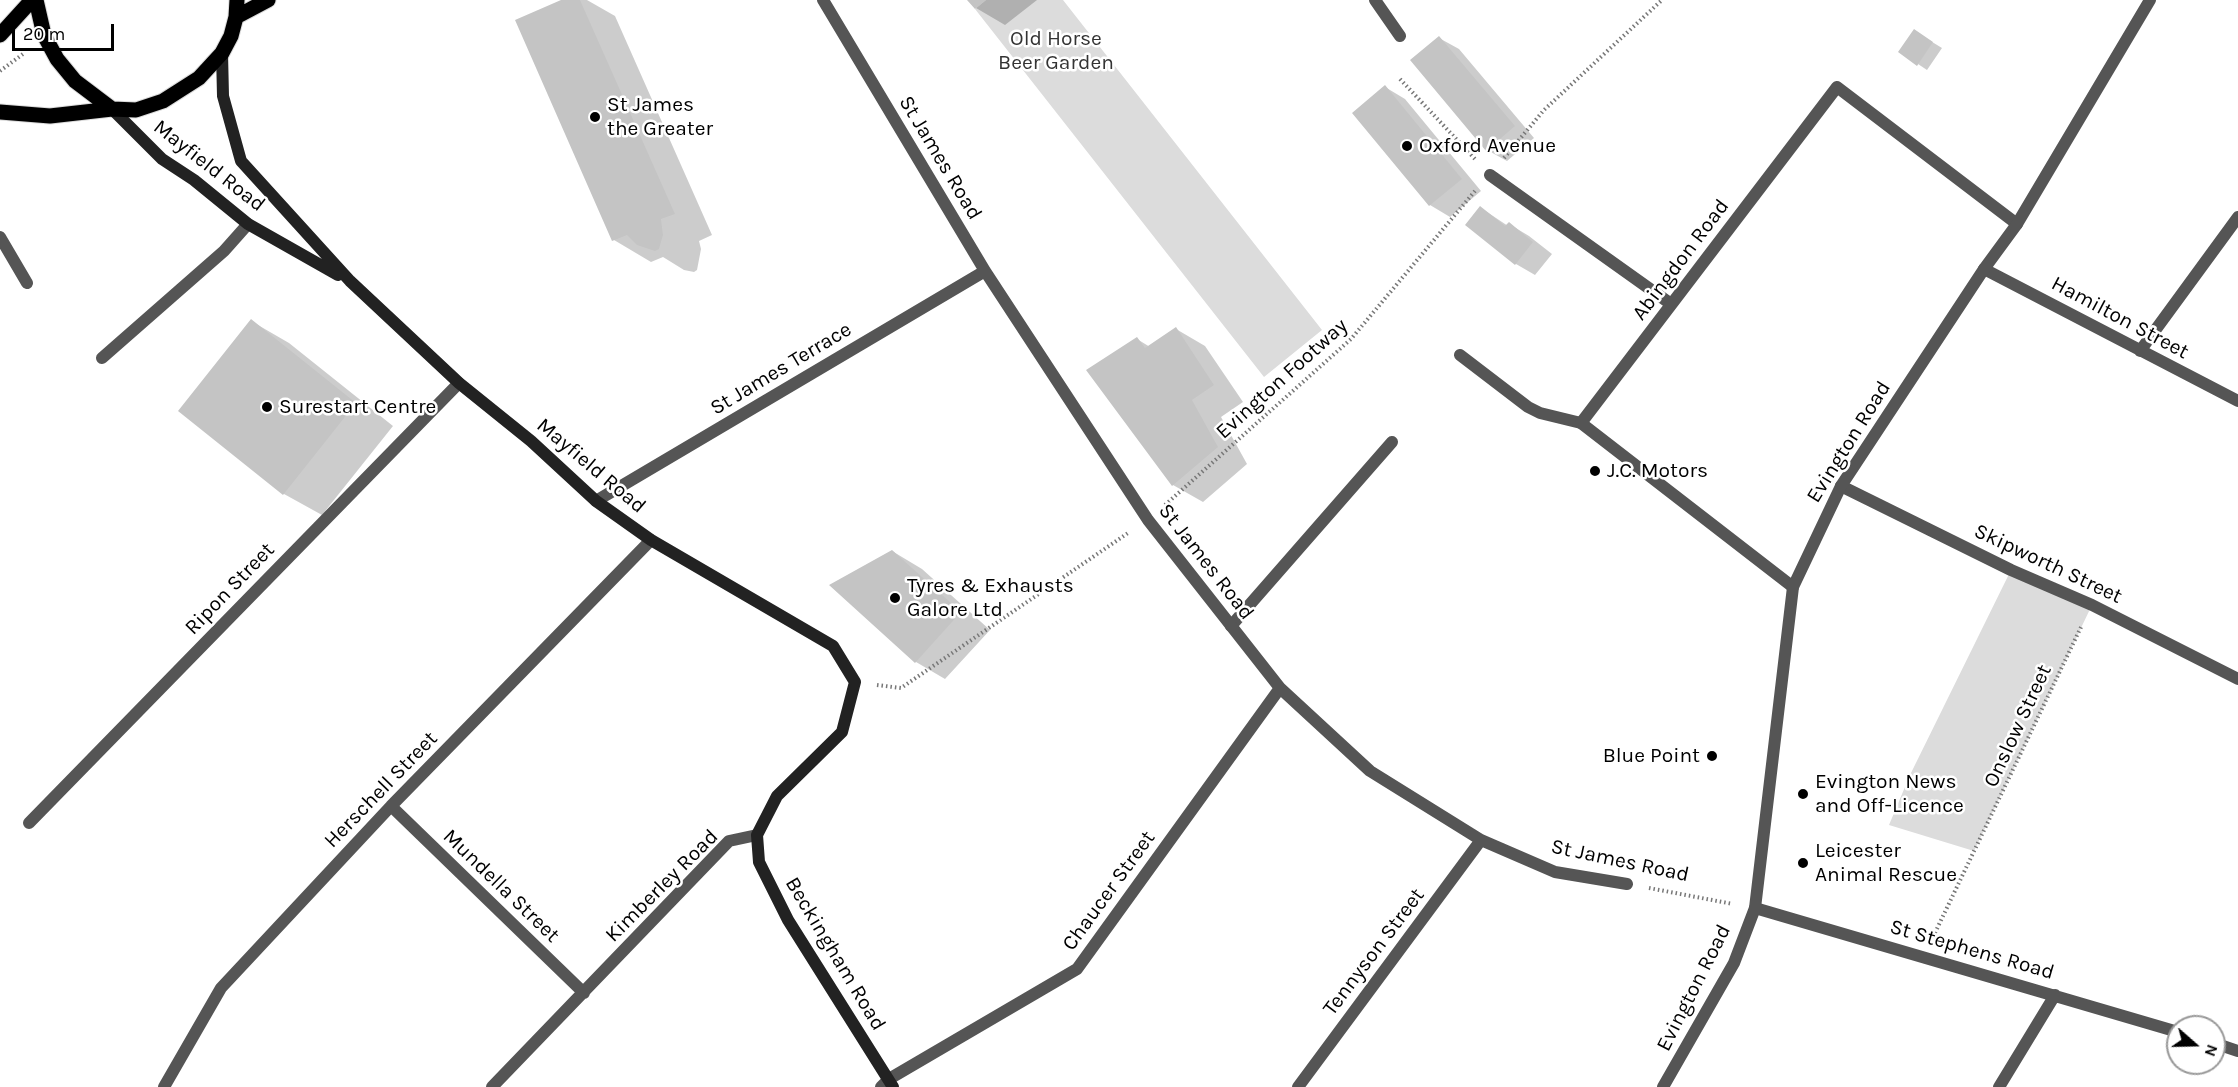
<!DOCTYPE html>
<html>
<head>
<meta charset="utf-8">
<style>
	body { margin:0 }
	#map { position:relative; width:2238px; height:1087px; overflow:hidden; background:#fff; font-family:Karla,sans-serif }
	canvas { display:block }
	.north { position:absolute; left:2166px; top:1015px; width:60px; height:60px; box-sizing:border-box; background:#fff; border:2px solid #999; border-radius:50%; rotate:110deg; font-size:16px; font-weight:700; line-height:24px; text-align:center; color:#000 }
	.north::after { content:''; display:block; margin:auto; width:21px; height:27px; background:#000; clip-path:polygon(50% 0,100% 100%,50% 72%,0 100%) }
	.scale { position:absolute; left:12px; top:24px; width:102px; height:27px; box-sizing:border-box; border:3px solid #000; border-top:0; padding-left:8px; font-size:18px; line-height:21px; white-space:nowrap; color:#000; -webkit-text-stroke:4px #fff; paint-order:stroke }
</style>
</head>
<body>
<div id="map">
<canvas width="2238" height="1087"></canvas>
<div class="north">N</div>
<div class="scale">20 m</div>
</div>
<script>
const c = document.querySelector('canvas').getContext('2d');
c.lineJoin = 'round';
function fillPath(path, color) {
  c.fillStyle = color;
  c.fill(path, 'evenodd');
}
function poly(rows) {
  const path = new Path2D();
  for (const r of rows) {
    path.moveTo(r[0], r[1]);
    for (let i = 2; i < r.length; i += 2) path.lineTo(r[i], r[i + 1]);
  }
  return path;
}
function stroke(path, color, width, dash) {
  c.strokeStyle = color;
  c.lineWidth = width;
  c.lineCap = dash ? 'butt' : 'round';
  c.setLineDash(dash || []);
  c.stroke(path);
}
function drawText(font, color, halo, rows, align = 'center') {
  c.font = font + ' Karla,sans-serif';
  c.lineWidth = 5;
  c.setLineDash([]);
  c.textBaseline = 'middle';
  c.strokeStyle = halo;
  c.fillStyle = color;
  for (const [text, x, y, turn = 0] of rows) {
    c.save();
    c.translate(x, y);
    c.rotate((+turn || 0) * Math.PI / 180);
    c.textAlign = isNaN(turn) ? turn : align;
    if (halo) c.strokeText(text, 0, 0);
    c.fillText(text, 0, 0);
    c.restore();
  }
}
const green = poly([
	[986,0,1063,0,1322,330,1264,377,975,9],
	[2011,570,2092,605,1974,851,1889,825,1910,775]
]);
const shadow = poly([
	[565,0,587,0,615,16,712,235,699,241,701,249,697,270,694,272,684,270,663,257,651,262,614,240],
	[969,0,1037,0,1005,25,976,8],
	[1924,37,1942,48,1927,70,1918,64],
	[1439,38,1459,49,1534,138,1507,161,1487,150],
	[1385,87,1405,99,1481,191,1450,217,1430,205],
	[1481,208,1508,226,1509,224,1529,236,1552,254,1535,275,1516,264],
	[251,321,289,343,393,426,322,515,284,494,180,411],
	[1176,329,1205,346,1243,402,1221,417,1247,464,1203,502,1173,485,1088,371,1137,339,1150,347],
	[892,551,922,569,990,630,945,679,916,662]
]);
const building = poly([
	[561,0,580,0,675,214,661,219,663,235,659,249,655,251,637,245,627,235,612,241,515,20],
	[967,0,986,0,975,9],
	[1914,29,1933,42,1917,66,1898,52],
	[1439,36,1515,126,1486,151,1410,60],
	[1385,85,1462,179,1429,206,1352,113],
	[1480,206,1505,226,1509,222,1533,242,1515,265,1465,225],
	[251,319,356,403,283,495,178,411],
	[1176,327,1214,385,1192,400,1218,447,1172,486,1086,370,1137,337,1145,348],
	[892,550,961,612,915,663,829,585]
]);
const path = poly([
	[0,71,23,54,21,53],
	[1400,79,1475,159],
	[1504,158,1544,110,1662,0],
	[1165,505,1351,339,1475,191],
	[877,685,901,688,1128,533],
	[1649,888,1733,904],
	[1933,937,2082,625]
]);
const service = poly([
	[1375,0,1400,36],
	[1490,175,1671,304],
	[0,237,27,283],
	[1460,355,1528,407,1540,413,1581,423],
	[102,358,224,251,248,224],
	[1231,626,1392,442]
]);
const minor = poly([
	[823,0,985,271,1148,520,1280,688,1370,771,1481,840,1555,872,1627,884],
	[1984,269,2238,401],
	[2140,351,2238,217],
	[1841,486,2011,570,2092,605,2238,679],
	[596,501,985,271],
	[1793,587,1581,423,1837,87,2017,224],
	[391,806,584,993],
	[29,823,459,383],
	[1755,908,2178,1032],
	[2214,1043,2238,1051],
	[164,1087,221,988,391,806,651,540],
	[492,1087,729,841,757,835],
	[881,1087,889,1079,1077,969,1280,688],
	[1298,1087,1481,840],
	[1999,1087,2055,995]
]);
const tertiary = poly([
	[1663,1087,1734,963,1755,908,1793,587,1841,486,1984,269,2017,224,2150,0]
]);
const secondary = poly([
	[222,53,223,96,241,161,350,281,459,383,531,441,596,501,651,540,833,646,855,682,842,732,777,796,757,835,759,862,788,920,893,1087],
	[112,109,162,159,194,180,248,224,338,275]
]);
const primary = poly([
	[36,0,44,35,57,59,75,81,112,109],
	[236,17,268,0],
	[0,35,32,0],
	[0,112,50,116,112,109,136,110,163,101,199,78,222,53,231,36,236,17,237,0]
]);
const markers = [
	[595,117,6,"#000"],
	[1407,146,6,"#000"],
	[267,407,6,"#000"],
	[1595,471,6,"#000"],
	[895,598,6,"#000"],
	[1712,756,6,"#000"],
	[1803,794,6,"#000"],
	[1803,863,6,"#000"]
];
const parkNames = [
	["Old Horse",1056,39],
	["Beer Garden",1056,63]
];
const poiNames = [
	["St James",607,105],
	["the Greater",607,129],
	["Oxford Avenue",1419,146],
	["Surestart Centre",279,407],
	["J.C. Motors",1607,471],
	["Tyres & Exhausts",907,586],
	["Galore Ltd",907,610],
	["Blue Point",1700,756,"right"],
	["Evington News",1815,782],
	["and Off-Licence",1815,806],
	["Leicester",1815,851],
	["Animal Rescue",1815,875]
];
const streetNames = [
	["St James Road",940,158,59],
	["Mayfield Road",209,166,38],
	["Abingdon Road",1681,260,-53],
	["Hamilton Street",2120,318,28],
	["St James Terrace",781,369,-31],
	["Evington Footway",1282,379,-42],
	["Evington Road",1849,442,-58],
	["Mayfield Road",591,466,40],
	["St James Road",1206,562,52],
	["Skipworth Street",2048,564,25],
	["Ripon Street",230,589,-46],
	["Onslow Street",2018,726,-65],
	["Herschell Street",381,790,-46],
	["St James Road",1620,861,12],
	["Mundella Street",501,886,44],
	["Kimberley Road",662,886,-45],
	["Chaucer Street",1109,891,-54],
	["St Stephens Road",1972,950,16],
	["Tennyson Street",1374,952,-53],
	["Beckingham Road",835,954,59],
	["Evington Road",1694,988,-63]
];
fillPath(green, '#dcdcdc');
fillPath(shadow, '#0003');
fillPath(building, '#c4c4c4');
stroke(primary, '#dbdbdb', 17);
stroke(path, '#777', 4, [1.5, 3]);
stroke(service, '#555', 12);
stroke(minor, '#555', 12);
stroke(tertiary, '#555', 12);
stroke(secondary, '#222', 12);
stroke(primary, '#000', 15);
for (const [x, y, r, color] of markers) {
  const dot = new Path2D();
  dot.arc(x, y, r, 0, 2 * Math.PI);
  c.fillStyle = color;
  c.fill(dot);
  stroke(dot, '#fff', 2);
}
drawText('21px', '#333', '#fff', parkNames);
drawText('21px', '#000', '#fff', poiNames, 'left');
drawText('21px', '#000', '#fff', streetNames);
</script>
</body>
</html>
